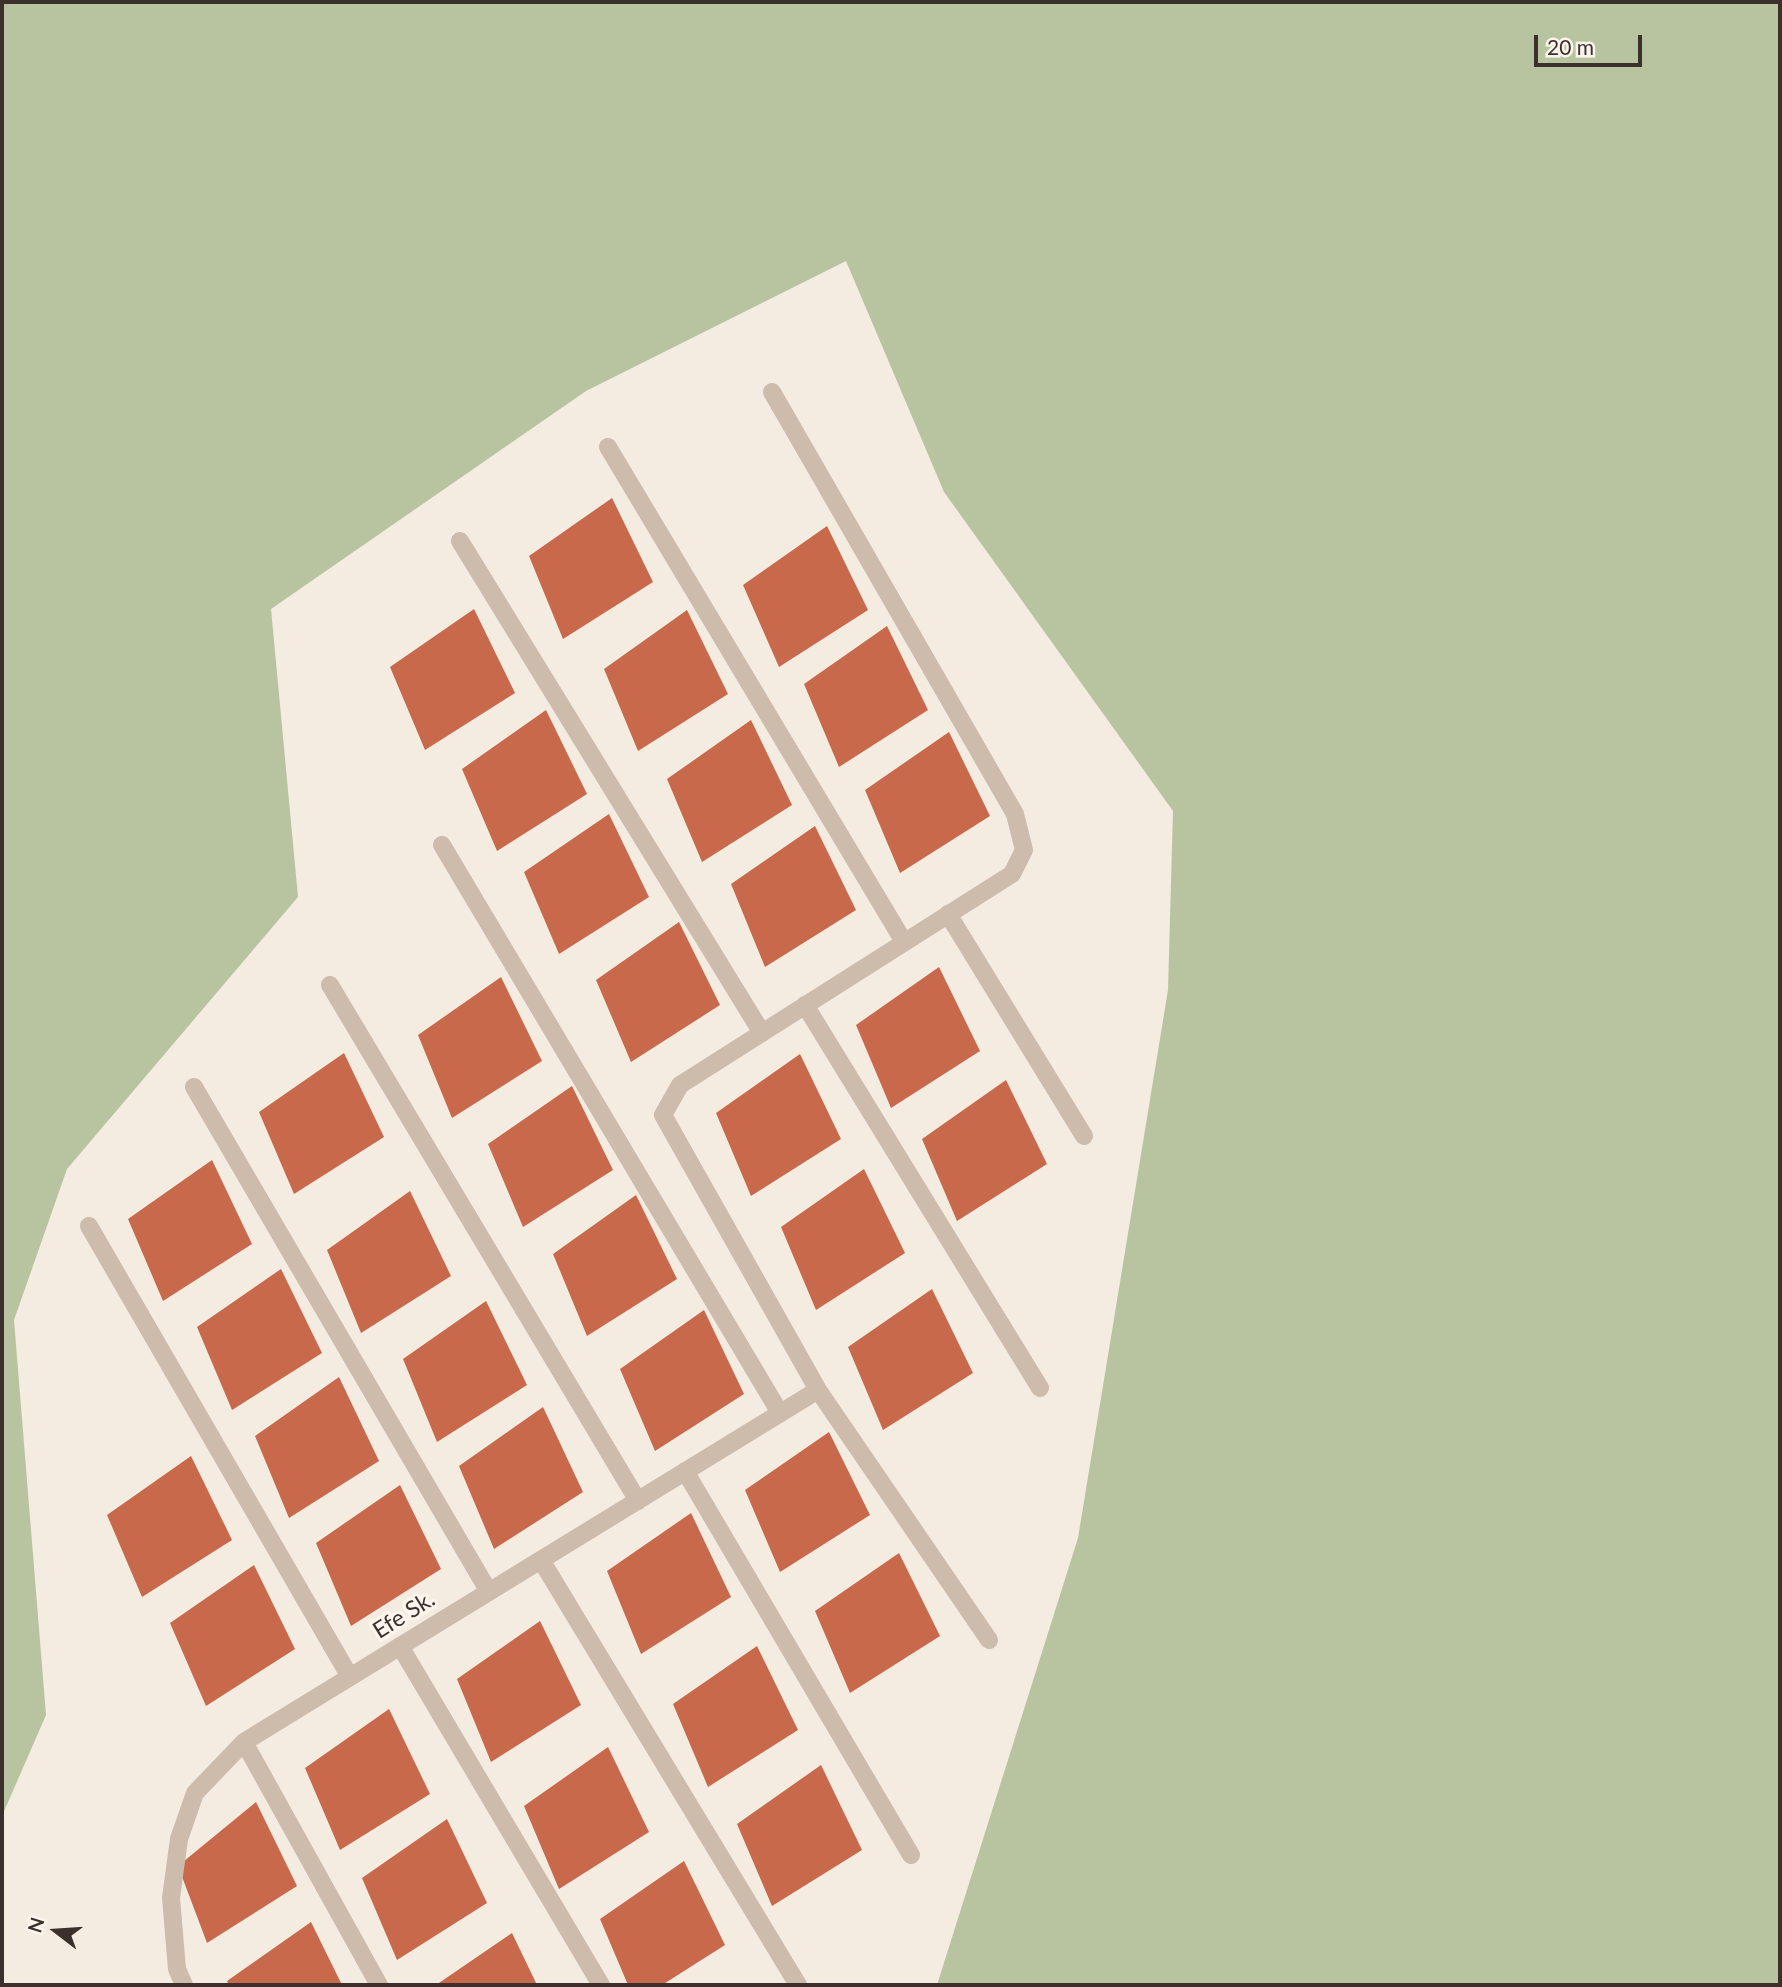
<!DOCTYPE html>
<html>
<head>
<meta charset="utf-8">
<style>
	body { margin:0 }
	#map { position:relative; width:1782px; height:1987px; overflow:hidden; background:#f4ebe1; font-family:Lato,sans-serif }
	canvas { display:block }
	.frame { position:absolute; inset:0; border:4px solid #3b302b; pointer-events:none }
	.north { position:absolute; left:21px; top:1896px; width:70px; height:70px; -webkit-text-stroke:5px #fbf5ee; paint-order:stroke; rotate:287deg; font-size:19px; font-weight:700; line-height:28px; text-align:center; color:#3b302b }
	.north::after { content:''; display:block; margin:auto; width:24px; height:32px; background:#3b302b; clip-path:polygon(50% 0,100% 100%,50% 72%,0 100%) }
	.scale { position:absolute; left:1534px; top:35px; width:108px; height:32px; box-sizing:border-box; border:4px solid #3b302b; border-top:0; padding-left:9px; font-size:21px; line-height:24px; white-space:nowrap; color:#3b302b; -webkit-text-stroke:5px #fbf5ee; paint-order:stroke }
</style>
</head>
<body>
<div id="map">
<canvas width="1782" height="1987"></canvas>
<div class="frame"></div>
<div class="north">N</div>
<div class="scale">20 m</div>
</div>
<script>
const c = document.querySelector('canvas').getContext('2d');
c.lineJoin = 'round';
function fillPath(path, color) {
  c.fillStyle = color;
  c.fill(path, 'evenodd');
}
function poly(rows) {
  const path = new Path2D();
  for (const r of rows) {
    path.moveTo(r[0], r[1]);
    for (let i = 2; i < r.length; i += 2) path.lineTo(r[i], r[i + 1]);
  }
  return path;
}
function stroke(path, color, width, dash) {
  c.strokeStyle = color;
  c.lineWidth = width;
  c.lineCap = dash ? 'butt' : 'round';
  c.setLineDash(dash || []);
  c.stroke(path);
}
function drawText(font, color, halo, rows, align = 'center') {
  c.font = font + ' Lato,sans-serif';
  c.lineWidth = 7;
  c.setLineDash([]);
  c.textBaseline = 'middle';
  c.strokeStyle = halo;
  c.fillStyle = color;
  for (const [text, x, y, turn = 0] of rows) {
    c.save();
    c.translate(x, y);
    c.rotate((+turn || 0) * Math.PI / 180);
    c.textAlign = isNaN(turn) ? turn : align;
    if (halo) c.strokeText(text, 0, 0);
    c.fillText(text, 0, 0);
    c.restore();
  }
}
const green = poly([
	[2,2,1780,2,1780,1985,937,1985,1078,1538,1168,990,1173,811,944,492,846,261,586,391,271,609,298,897,67,1169,14,1320,46,1715,2,1816]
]);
const building = poly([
	[612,498,653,582,563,639,529,556],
	[827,526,868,610,779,667,743,585],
	[474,609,515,693,425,750,390,667],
	[687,610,728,694,638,751,604,669],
	[887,626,928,710,839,767,804,684],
	[546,710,587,794,497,851,462,769],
	[751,720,792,805,702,862,667,779],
	[949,732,990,816,900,873,865,790],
	[609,814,649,897,559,954,524,872],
	[815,826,856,910,765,967,731,884],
	[679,922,720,1005,631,1062,596,980],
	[939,967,980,1051,891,1108,856,1025],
	[501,977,542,1061,452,1118,418,1035],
	[344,1053,384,1137,294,1194,259,1112],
	[800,1054,841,1139,751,1196,716,1113],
	[1006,1080,1047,1164,957,1221,922,1139],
	[572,1086,613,1170,523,1227,488,1144],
	[212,1160,252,1244,163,1301,128,1219],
	[864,1169,905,1253,816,1310,781,1227],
	[410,1191,451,1276,361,1333,327,1250],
	[636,1195,677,1279,587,1336,553,1254],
	[281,1269,322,1353,232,1410,197,1327],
	[932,1289,973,1373,883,1430,848,1347],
	[486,1301,527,1385,437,1442,403,1359],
	[704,1310,744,1394,655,1451,620,1369],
	[339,1377,379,1461,289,1518,255,1436],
	[543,1407,583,1492,494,1549,459,1466],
	[829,1432,870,1515,780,1572,745,1490],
	[191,1456,232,1540,142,1597,107,1515],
	[400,1485,441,1569,351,1626,316,1543],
	[691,1513,731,1597,641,1654,607,1571],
	[899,1553,940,1636,850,1693,815,1611],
	[254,1565,295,1649,206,1706,170,1623],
	[540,1621,581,1705,491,1762,457,1679],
	[757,1646,798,1730,708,1787,673,1704],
	[389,1709,430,1794,340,1850,305,1768],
	[608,1747,649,1832,559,1889,524,1806],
	[821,1765,862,1850,772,1906,737,1824],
	[256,1802,297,1886,207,1943,178,1866],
	[447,1819,487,1903,397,1960,362,1878],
	[684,1861,725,1945,662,1985,628,1985,600,1919],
	[311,1922,342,1985,229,1985,227,1981],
	[512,1933,537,1985,436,1985]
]);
const minor = poly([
	[772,392,1015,814,1024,850,1012,874,680,1085,663,1115,818,1390,989,1640],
	[608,447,904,942],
	[460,541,762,1033],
	[442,845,780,1413],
	[948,914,1084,1136],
	[330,985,638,1501],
	[805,1005,1040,1388],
	[194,1087,489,1592],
	[89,1226,350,1677],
	[685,1471,911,1855],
	[541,1560,798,1985],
	[400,1646,601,1985],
	[244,1742,379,1985],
	[184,1985,177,1969,171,1898,179,1839,195,1793,244,1742,818,1390]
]);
const streetNames = [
	["Efe Sk.",404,1615,-32]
];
fillPath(green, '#b8c4a0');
fillPath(building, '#c8694b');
stroke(minor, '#cdbbac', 18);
drawText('23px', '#3b302b', '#fbf5ee', streetNames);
</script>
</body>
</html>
